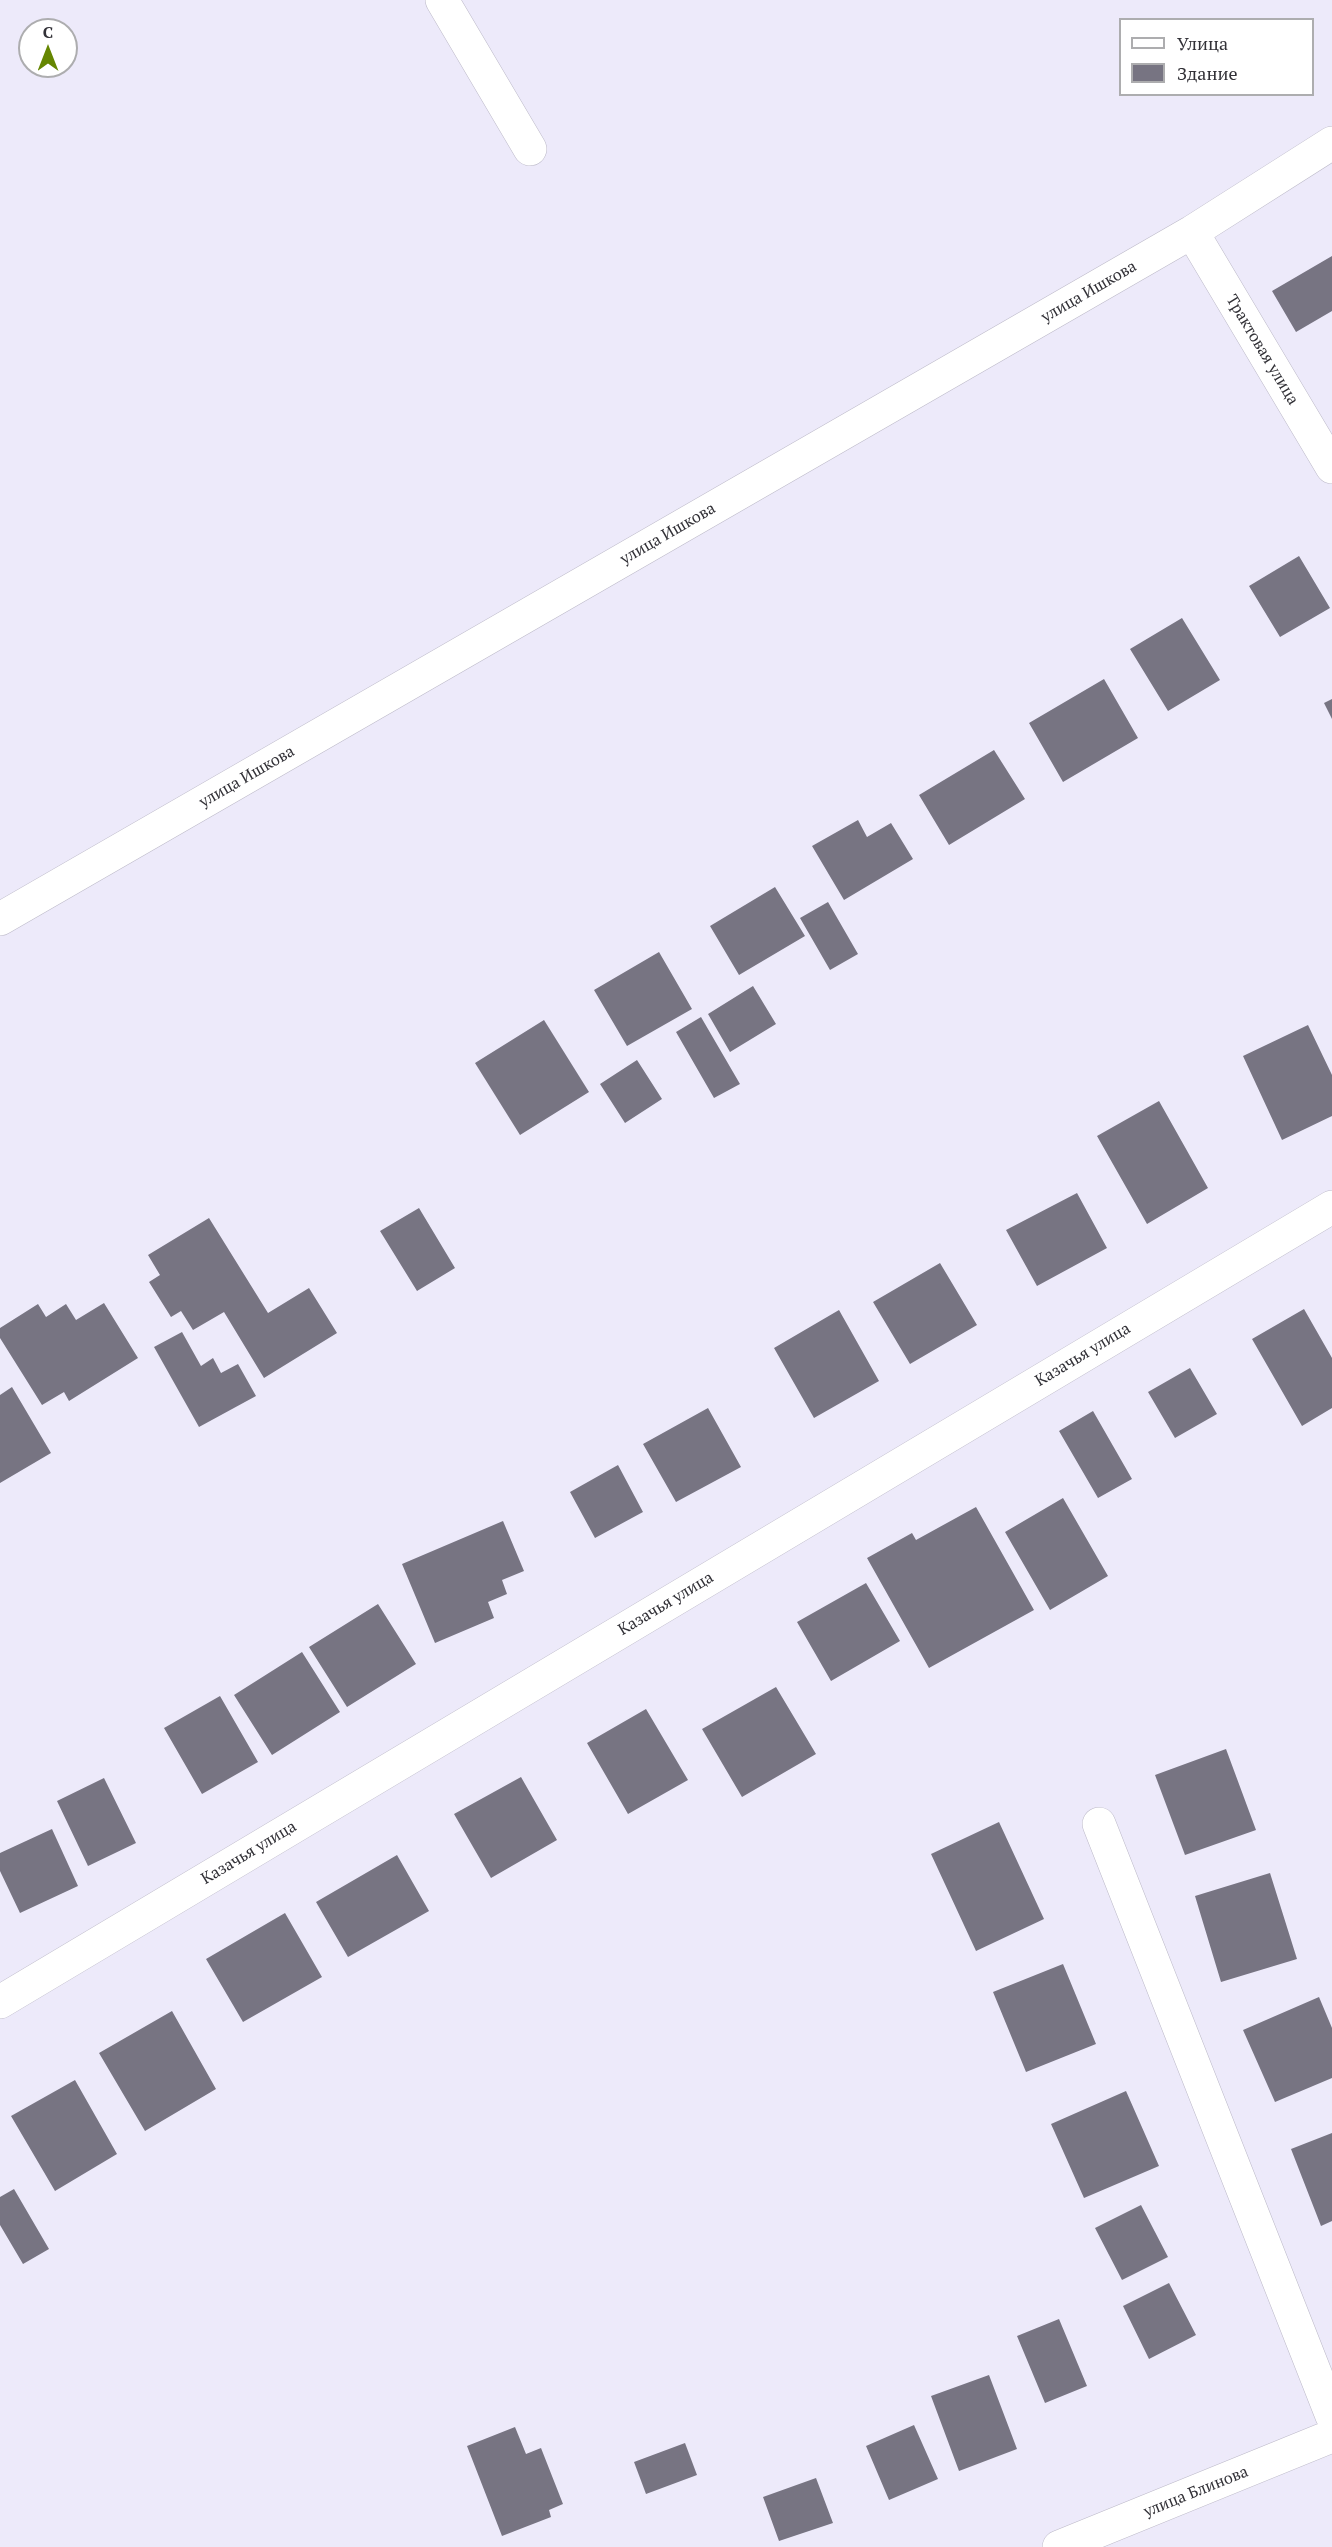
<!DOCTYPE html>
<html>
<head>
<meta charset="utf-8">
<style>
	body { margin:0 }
	#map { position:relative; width:1332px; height:2547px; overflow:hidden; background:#edeafa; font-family:"PT Serif",serif }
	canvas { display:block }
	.legend { position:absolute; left:1119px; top:18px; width:195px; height:78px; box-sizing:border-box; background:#fff; border:2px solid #adadaf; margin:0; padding:8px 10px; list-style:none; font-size:18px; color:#323137 }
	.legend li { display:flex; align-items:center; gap:12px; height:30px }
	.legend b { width:30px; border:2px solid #adadaf }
	.north { position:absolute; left:18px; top:18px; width:60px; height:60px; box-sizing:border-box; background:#fff; border:2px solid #adadaf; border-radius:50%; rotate:0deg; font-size:16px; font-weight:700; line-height:24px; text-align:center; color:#323137 }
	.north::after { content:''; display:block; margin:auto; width:21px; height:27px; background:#658601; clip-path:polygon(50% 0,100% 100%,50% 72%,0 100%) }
</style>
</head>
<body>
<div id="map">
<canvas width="1332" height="2547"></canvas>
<ul class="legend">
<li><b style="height:8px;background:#fff"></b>Улица</li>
<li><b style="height:16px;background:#777482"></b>Здание</li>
</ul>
<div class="north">С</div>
</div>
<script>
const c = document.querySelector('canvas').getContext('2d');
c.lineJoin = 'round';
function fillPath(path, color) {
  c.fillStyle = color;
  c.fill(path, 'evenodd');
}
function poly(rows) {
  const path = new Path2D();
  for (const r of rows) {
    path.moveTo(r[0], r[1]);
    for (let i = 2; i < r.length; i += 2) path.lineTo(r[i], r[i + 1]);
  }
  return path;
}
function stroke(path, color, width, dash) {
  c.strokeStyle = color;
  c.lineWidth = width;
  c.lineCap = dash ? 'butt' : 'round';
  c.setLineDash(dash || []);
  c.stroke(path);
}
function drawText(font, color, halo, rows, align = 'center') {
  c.font = font + ' "PT Serif",serif';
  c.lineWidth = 6;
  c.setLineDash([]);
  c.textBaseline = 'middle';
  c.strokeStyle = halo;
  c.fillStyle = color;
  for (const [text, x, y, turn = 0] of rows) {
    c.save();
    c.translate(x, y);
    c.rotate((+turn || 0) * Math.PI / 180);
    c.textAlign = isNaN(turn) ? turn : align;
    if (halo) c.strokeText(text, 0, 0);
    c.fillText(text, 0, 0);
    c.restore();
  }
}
const building = poly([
	[1332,256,1332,311,1296,332,1272,291],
	[1299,556,1330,608,1280,637,1249,586],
	[1182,618,1220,680,1168,711,1130,649],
	[1104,679,1138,738,1063,782,1029,723],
	[1332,699,1332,719,1324,703],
	[994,750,1025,799,949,845,919,795],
	[858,820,867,837,891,823,913,859,844,900,812,846],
	[775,887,805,936,739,975,710,926],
	[828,902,858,954,830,970,800,918],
	[659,952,692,1009,627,1046,594,990],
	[753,986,776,1024,730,1052,708,1014],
	[701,1017,740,1084,714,1098,676,1032],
	[544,1020,589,1092,520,1135,475,1063],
	[1308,1025,1332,1075,1332,1116,1282,1140,1243,1056],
	[637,1060,662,1099,625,1123,600,1084],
	[1159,1101,1208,1188,1147,1224,1097,1136],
	[1077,1193,1107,1248,1037,1286,1006,1230],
	[419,1208,455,1268,417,1291,380,1231],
	[209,1218,268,1313,309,1288,337,1333,264,1378,224,1312,193,1330,181,1311,171,1317,149,1282,160,1275,148,1255],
	[940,1263,977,1325,910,1364,873,1302],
	[104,1303,138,1358,69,1401,64,1392,42,1405,0,1338,0,1328,38,1304,46,1317,66,1304,76,1320],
	[1304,1309,1332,1358,1332,1408,1302,1426,1252,1339],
	[839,1310,879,1381,814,1418,774,1348],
	[182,1332,201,1366,213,1358,221,1373,238,1364,256,1396,199,1427,154,1347],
	[1190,1368,1217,1414,1175,1438,1148,1392],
	[12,1387,51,1453,0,1483,0,1395],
	[708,1408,741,1467,676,1502,643,1444],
	[1093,1411,1132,1479,1098,1498,1059,1431],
	[618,1465,643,1512,595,1538,570,1492],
	[1063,1498,1108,1576,1050,1610,1005,1532],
	[976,1507,1034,1610,929,1668,867,1558,912,1533,916,1540],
	[503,1521,524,1571,502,1580,507,1594,488,1602,494,1618,435,1643,402,1564],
	[866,1583,900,1641,831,1681,797,1622],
	[378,1604,416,1664,347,1707,309,1647],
	[302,1652,340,1712,272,1755,234,1695],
	[776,1687,816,1754,742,1797,702,1729],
	[220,1696,258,1762,202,1794,164,1728],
	[646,1709,688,1780,628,1814,587,1743],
	[1226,1749,1256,1830,1185,1855,1155,1775],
	[521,1777,557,1840,491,1878,454,1814],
	[104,1778,136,1843,88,1866,57,1801],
	[999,1822,1044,1919,976,1951,931,1854],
	[52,1829,78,1886,20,1913,0,1871,0,1853],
	[397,1855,429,1911,348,1957,316,1902],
	[1270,1873,1297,1959,1221,1982,1195,1896],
	[285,1913,322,1977,243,2022,206,1959],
	[1063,1964,1096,2044,1026,2072,993,1992],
	[1319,1997,1332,2028,1332,2078,1275,2102,1243,2030],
	[172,2011,216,2089,145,2131,99,2053],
	[75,2080,117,2154,55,2191,11,2116],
	[1126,2091,1159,2166,1084,2198,1051,2124],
	[1332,2133,1332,2221,1321,2226,1291,2149],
	[14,2189,49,2249,23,2264,0,2225,0,2197],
	[1141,2205,1168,2257,1122,2280,1095,2228],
	[1169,2283,1196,2335,1149,2359,1123,2306],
	[1059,2319,1087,2386,1045,2403,1017,2336],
	[989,2375,1017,2449,959,2471,931,2396],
	[914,2425,938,2479,889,2500,866,2446],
	[515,2427,526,2454,541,2448,563,2504,549,2510,551,2517,502,2536,467,2446],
	[685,2443,697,2475,646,2494,634,2462],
	[816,2478,833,2523,779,2541,763,2497]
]);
const minor = poly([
	[442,0,530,149],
	[1192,232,1332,467],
	[0,919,1192,232,1332,143],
	[1099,1824,1332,2416],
	[0,2002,1332,1207],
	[1059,2547,1332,2436]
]);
const streetNames = [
	["улица Ишкова",1089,292,-30],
	["Трактовая улица",1262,350,59],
	["улица Ишкова",668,534,-30],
	["улица Ишкова",247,777,-30],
	["Казачья улица",1083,1355,-31],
	["Казачья улица",666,1604,-31],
	["Казачья улица",249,1853,-31],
	["улица Блинова",1196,2492,-22]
];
fillPath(building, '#777482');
stroke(minor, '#bcb9c8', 34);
stroke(minor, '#fff', 33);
drawText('16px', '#323137', '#fff', streetNames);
</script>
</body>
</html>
